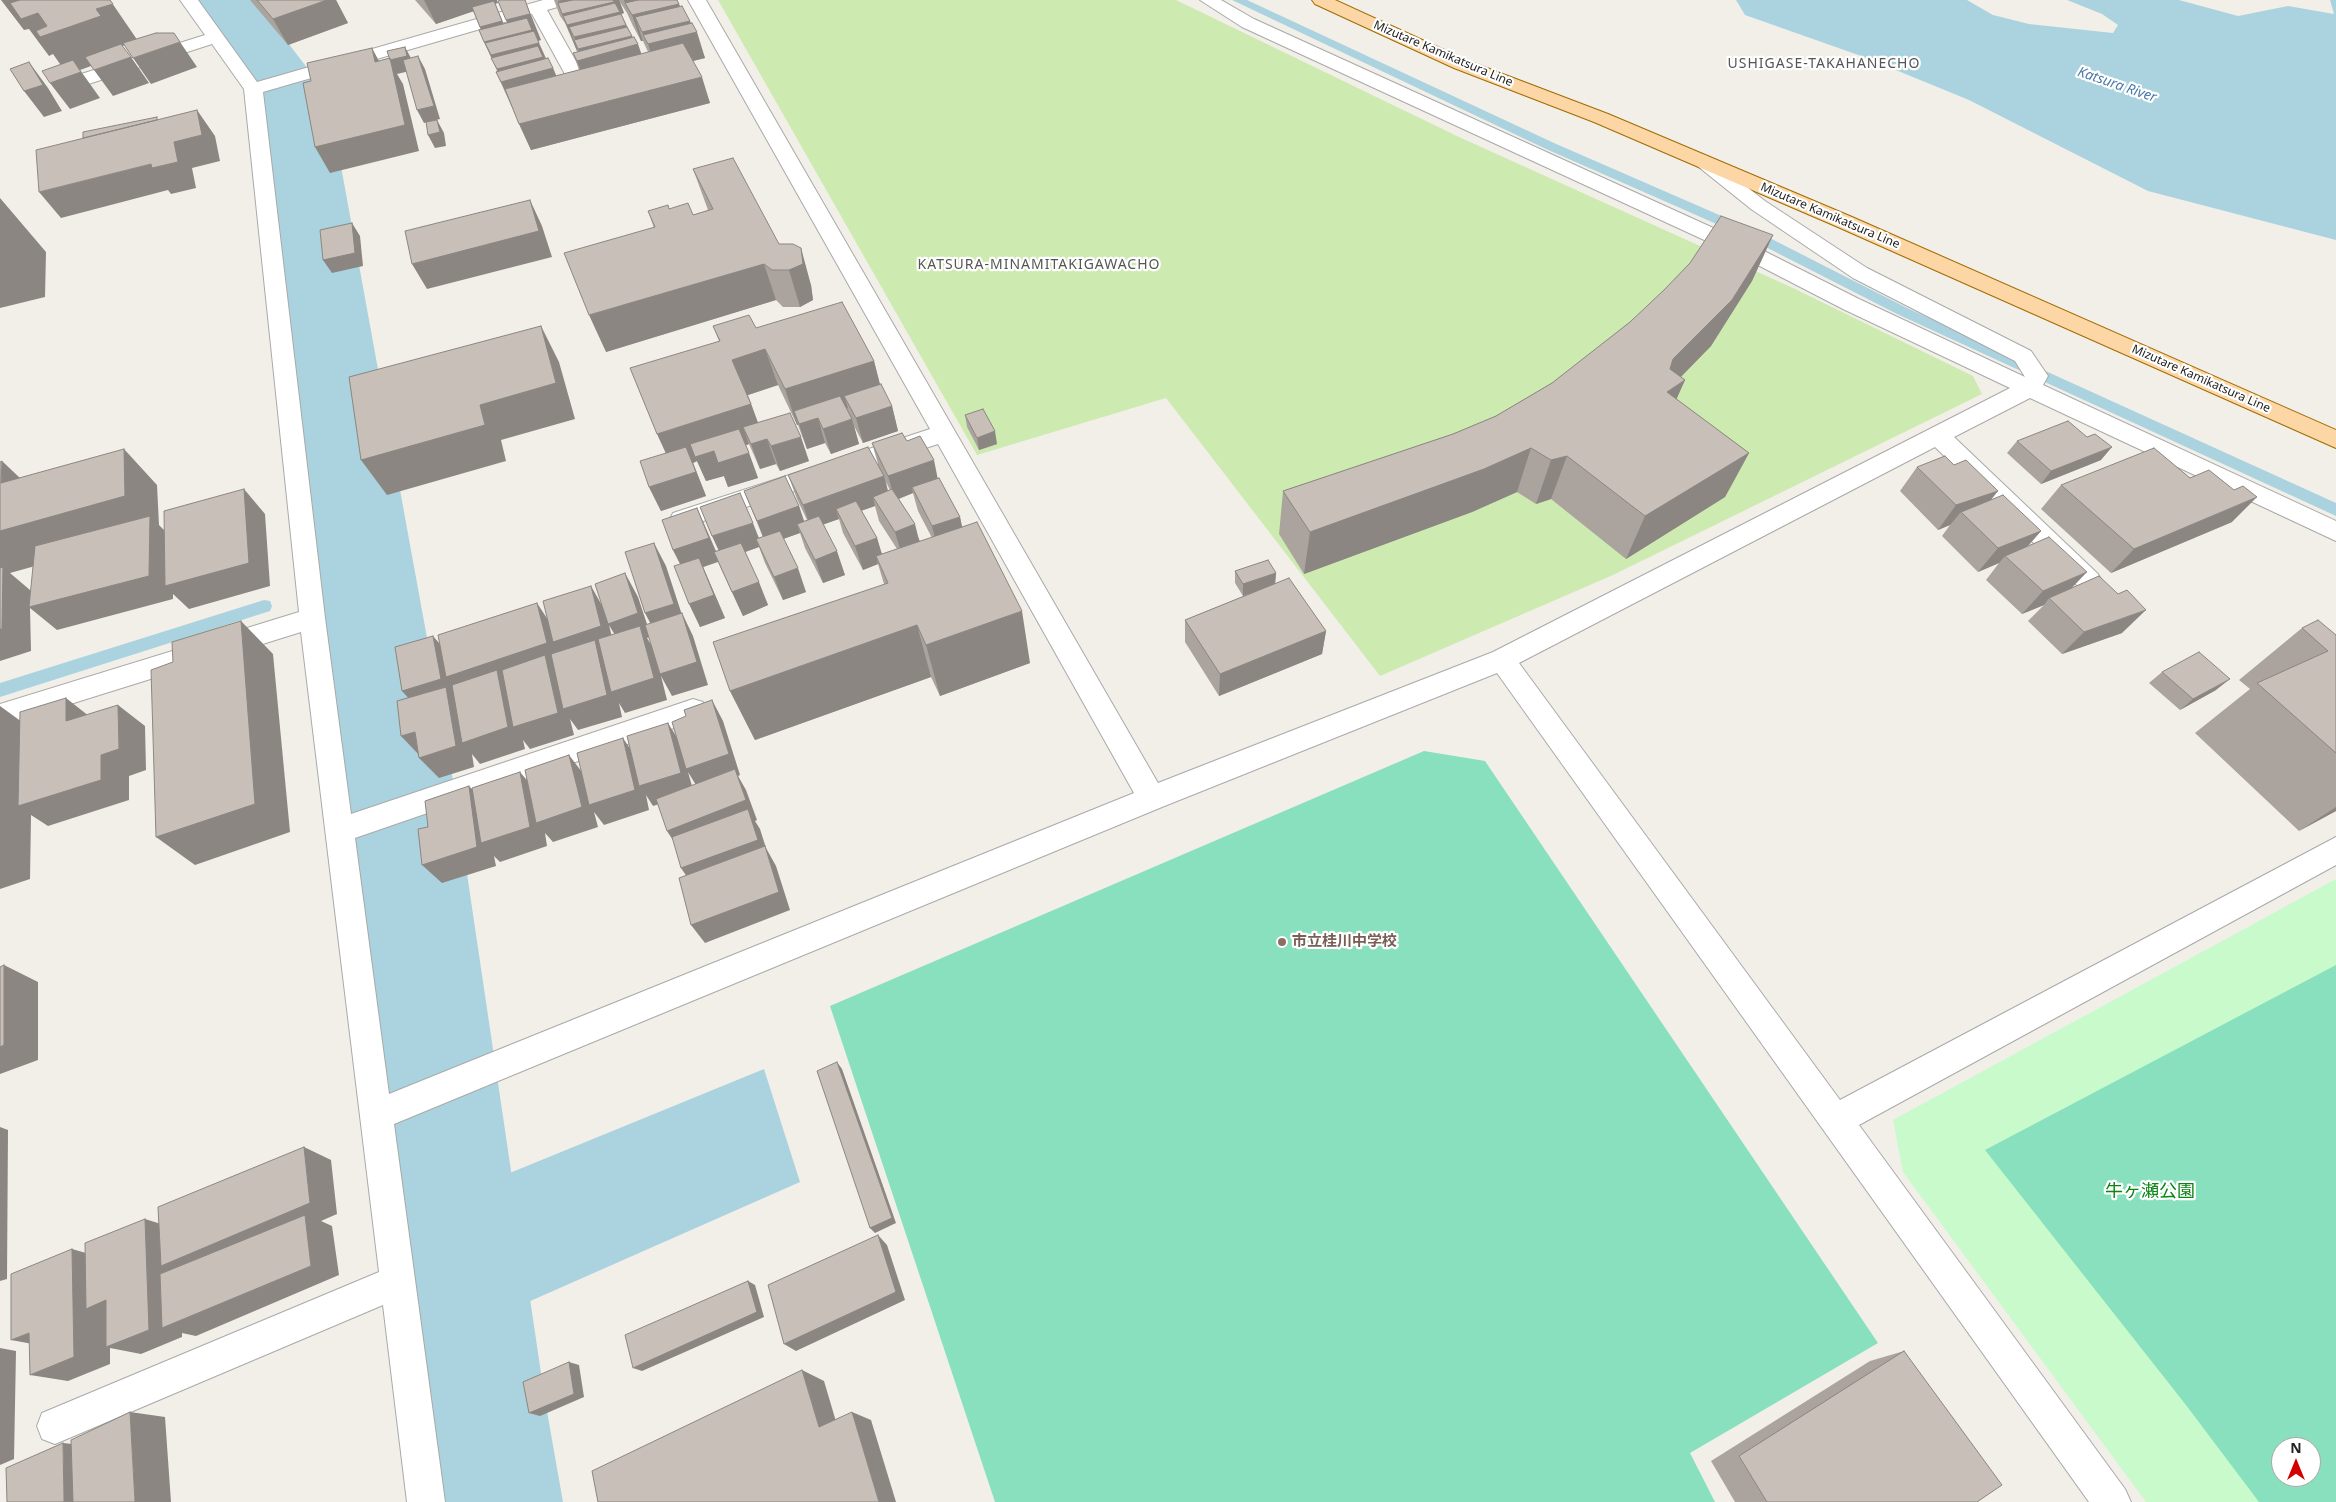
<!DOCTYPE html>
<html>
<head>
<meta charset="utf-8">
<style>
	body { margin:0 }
	#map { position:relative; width:2336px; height:1502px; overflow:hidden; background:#f2efe9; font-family:"Noto Sans",sans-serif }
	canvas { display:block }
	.north { position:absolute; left:2271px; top:1437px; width:50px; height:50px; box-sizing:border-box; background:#fff; border:1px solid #a7a7a7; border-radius:50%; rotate:0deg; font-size:14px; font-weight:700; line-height:20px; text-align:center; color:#222 }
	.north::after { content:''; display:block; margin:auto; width:18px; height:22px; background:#d40000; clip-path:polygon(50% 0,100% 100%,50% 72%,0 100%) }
</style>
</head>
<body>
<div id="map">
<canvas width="2336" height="1502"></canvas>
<div class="north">N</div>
</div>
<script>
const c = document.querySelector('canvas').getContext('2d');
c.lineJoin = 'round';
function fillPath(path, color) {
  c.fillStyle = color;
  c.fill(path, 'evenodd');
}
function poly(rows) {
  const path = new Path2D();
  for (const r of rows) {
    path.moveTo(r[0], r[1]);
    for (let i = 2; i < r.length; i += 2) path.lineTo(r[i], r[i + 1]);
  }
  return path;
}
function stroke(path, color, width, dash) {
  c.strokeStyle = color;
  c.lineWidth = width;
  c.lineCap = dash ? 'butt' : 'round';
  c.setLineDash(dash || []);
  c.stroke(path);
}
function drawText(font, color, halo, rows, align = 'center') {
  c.font = font + ' "Noto Sans","Noto Sans JP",sans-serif';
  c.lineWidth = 4.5;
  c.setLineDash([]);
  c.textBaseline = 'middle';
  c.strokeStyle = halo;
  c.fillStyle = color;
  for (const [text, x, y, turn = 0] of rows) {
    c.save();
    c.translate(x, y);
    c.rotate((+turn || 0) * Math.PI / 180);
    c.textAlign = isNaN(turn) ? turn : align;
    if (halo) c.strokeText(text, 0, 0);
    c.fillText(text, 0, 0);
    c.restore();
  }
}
const grass = poly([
	[718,0,1176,0,1459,137,1793,288,1973,376,1982,394,1613,575,1380,676,1166,398,977,455]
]);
const park = poly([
	[2336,879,2336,1502,2146,1502,1903,1172,1893,1120],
	[2281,1447,2311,1447,2311,1477,2281,1477]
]);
const pitch = poly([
	[1424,751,1485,761,1878,1343,1690,1453,1715,1502,995,1502,830,1006],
	[2336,965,2336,1502,2259,1502,2186,1405,1985,1150],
	[2281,1447,2311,1447,2311,1477,2281,1477]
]);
const water = poly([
	[1736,0,1967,0,1993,15,2029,24,2113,33,2118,25,2102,14,2067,0,2179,0,2238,16,2288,6,2334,14,2330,0,2336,0,2336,240,2148,191,1969,100,1864,57,1745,15],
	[764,1069,800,1182,519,1306,500,1177]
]);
const stream = poly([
	[1232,0,1247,0,1554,143,1756,231,1907,308,2336,503,2336,516,1897,314,1746,237,1546,149,1232,0],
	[264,600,270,601,272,606,270,611,0,697,0,683,264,600]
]);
const river = poly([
	[186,0,255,0,328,95,454,786,545,1400,563,1502,417,1502,403,1400,344,786,255,96,186,0]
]);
const minor = poly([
	[180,0,198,0,257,82,543,0,571,0,568,4,547,10,582,72,580,76,566,76,532,14,263,92,325,618,351,814,693,699,703,702,706,710,703,718,355,838,389,1094,1134,793,938,444,682,528,673,525,670,519,673,513,930,429,688,0,706,0,1158,783,1493,652,2010,388,1843,309,1752,262,1242,27,1200,0,1221,0,1254,19,1766,252,1859,299,2025,377,2015,361,1853,278,1751,209,1690,160,1693,156,1700,154,1707,156,1765,201,1867,268,2031,351,2048,376,2043,385,2336,521,2336,541,2030,398,1954,437,2098,574,2102,581,2098,588,2089,591,2080,588,1935,447,1519,663,1840,1100,2336,837,2336,865,1859,1125,2125,1489,2131,1502,2089,1502,1497,673,1162,807,394,1124,445,1502,407,1502,383,1305,55,1444,42,1439,37,1426,42,1413,379,1272,301,632,0,726,0,704,299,612,244,89,212,44,73,89,59,89,57,85,59,81,205,35,180,0]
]);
const major = poly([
	[1312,0,1335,0,1466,60,1608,114,1852,217,2336,430,2336,448,1838,227,1594,122,1454,68,1315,4,1312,0]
]);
const wall = poly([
	[250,0,336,0,348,23,288,45],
	[415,0,497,0,495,4,504,24,508,23,498,1,541,40,538,41,546,58,553,68,556,76,579,70,573,53,578,52,577,51,565,23,560,16,554,0,677,0,680,6,691,23,705,58,693,61,710,103,531,150,496,72,497,71,479,30,481,30,473,11,436,24],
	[620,2,627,13,633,26,641,41,643,41,648,52,641,54,621,14,624,13],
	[693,169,779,244,811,285,813,300,800,307,783,307,776,300,606,352,654,228,648,211,669,209,693,215,708,210],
	[1773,235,1752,281,1711,346,1681,377,1685,380,1676,399,1749,453,1725,497,1626,559,1551,499,1536,504,1517,492,1472,512,1304,574,1279,534,1283,491,1453,434,1496,416,1552,383],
	[713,326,756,328,874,361,880,384,892,406,898,431,863,443,854,426,859,444,831,454,825,443,807,449,802,436,798,425,797,425,778,385,748,395,758,423,809,461,780,471,776,464,760,469,749,444,746,445,758,478,728,487,724,476,706,481,697,461,693,463,706,496,661,511,649,487,719,341],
	[965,415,997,444,979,450,967,427],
	[907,441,938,479,960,517,962,527,1030,663,940,696,931,677,755,740,730,691,884,584,878,564,863,570,843,533,839,519,823,524,845,575,823,583,805,548,800,533,783,539,806,592,783,600,765,563,759,547,745,552,768,605,743,616,718,562,703,567,725,618,700,627,680,564,673,550,697,508,716,551,763,537,744,491,799,506,804,521,807,520,797,499,788,475,878,464,872,443],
	[886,482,890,490,888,491],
	[913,493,918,511,932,538,920,541,899,499],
	[875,506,879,521,897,549,882,554,877,538,861,511],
	[2017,441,2101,460,2041,484,2007,453],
	[1917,467,1991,500,2041,531,2027,547,2072,588,2122,633,2062,654,2028,621,2044,605,2022,614,1986,580,1999,563,1978,572,1942,536,1950,525,1938,530,1900,491],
	[2061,485,2232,522,2111,573,2041,509],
	[1235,571,1276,573,1275,584,1326,631,1322,654,1219,696,1185,642,1185,620,1261,589,1243,596,1235,583],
	[2302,628,2336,635,2336,811,2299,831,2195,733,2250,689,2239,680],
	[2162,672,2216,690,2180,710,2149,683],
	[1904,1351,1977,1502,1735,1502,1711,1461,1870,1361]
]);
const shadedWall = poly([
	[1,0,25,0,38,13,96,9,110,0,138,41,122,46,127,53,80,70,100,98,70,109,50,83,67,74,53,54,49,56,29,29,24,30],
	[327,0,336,0,348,23,288,45,273,19],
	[424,0,497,0,498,3,436,24],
	[525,0,541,40,537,41,539,43,550,69,553,68,564,94,513,108,501,82,502,82,497,69,484,42,486,41,480,27,502,21,509,35,512,35,506,20],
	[562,0,619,0,624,13,621,14,626,25,630,36,632,36,635,45,638,44,647,70,587,87,577,61,582,59,574,37,569,27,578,51,577,51,563,16,572,40,562,14,563,13,558,1],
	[624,0,675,0,679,4,685,22,690,21,694,33,697,32,705,58,657,70,648,44,642,32,635,17,643,41,641,41,632,15,625,3,633,26],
	[180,42,197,67,151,84,133,58],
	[405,47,412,60,414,70,397,74,403,84,419,151,330,173,315,147,390,60],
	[372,48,386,74,375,62],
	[418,56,425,69,440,119,424,123,417,110],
	[131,57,149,83,113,96,94,70],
	[29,62,48,88,62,111,44,117,24,91],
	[702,77,710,103,531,150,519,124],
	[197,110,215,136,220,161,192,168,196,188,171,194,168,190,61,218,39,192,151,164,174,142],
	[437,120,444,133,446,146,435,148,428,135],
	[0,198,46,252,45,297,0,308],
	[530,200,542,226,552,257,427,289,412,264],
	[352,223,360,236,363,266,332,273,323,260],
	[1773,235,1752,281,1711,346,1654,404,1673,359],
	[801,248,811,285,813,300,800,307,789,270],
	[764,264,776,300,606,352,589,315],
	[541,326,559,362,575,419,501,440,506,461,387,495,361,460],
	[765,349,778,385,745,396,732,360],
	[874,361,883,397,844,396,848,408,818,418,825,443,807,449,799,424,794,411,798,425,797,425,785,389],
	[1685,380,1665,425,1667,392],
	[751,404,764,439,743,427,749,444,716,455,749,453,758,478,728,487,724,476,706,481,697,461,693,463,706,496,661,511,649,487,673,469,657,434],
	[892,406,898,431,863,443,856,418],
	[852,419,859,444,831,454,823,429],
	[995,431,997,444,979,450,977,438],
	[801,437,809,461,780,471,771,446],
	[767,439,776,464,760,469,751,444],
	[2112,447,2101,460,2041,484,2051,471],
	[1531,448,1517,492,1472,512,1304,574,1310,532],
	[124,449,157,485,159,525,174,540,244,489,265,514,270,586,189,609,173,594,173,599,57,630,30,608,31,651,0,661,0,531],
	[150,534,30,607,30,590,10,573],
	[1749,453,1725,497,1626,559,1645,516],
	[1567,456,1551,499,1536,504,1551,460],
	[934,460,939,485,912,487,913,493,895,500,888,476],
	[2,461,39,496,1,483],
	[884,476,890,500,873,497,875,506,840,518,836,509,839,519,811,529,803,505],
	[1998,491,1979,515,1961,512,1950,525,1938,530,1956,505],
	[2257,497,2232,522,2111,573,2134,549],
	[799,506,807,530,797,524,800,533,766,545,757,521],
	[697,508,720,561,703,567,725,618,700,627,689,604,685,573,673,550],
	[960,517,965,541,938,550,932,526],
	[753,523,762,546,756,539,759,547,723,560,712,536],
	[915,524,921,548,902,556,895,532],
	[2041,531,2020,555,2005,556,1999,563,1978,572,1998,548],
	[877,538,884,562,876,556,878,564,863,570,855,546],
	[654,543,666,566,683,618,682,613,693,636,708,685,672,696,661,676,667,700,625,713,619,703,622,717,578,730,570,719,574,735,530,749,523,740,525,749,480,764,472,754,474,767,439,778,419,758,421,712,402,691,433,636,452,658,537,603,552,626,591,586,604,609,625,573,638,597,651,636,647,638,653,648,657,636,645,613],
	[609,625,622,647,615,649],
	[559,651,568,664,563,666],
	[837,551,845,575,823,583,815,560],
	[798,568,806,592,783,600,774,577],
	[2087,572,2065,595,2049,598,2044,605,2022,614,2043,591],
	[1276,573,1275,585,1243,596,1243,584],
	[759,582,768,605,743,616,732,592],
	[2146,610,2122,633,2062,654,2084,632],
	[1022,611,1030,663,940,696,926,645],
	[241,621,273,654,290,832,195,865,156,837],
	[917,625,931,677,755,740,730,691],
	[1326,631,1322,654,1219,696,1220,674],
	[2230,679,2216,690,2180,710,2193,699],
	[66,698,94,720,66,721],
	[712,700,723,721,740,775,738,776,746,790,757,820,755,821,760,829,766,848,776,866,790,910,705,943,691,925,694,887,681,868,680,851,667,831,699,790,688,772,694,793,653,806,646,795,649,810,604,825,594,812,598,827,553,842,545,833,547,846,500,862,494,856,496,866,442,883,422,865,469,786,488,806,520,772,537,792,569,755,585,776,623,738,637,759,668,723,681,744],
	[118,705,145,726,146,770,129,776,129,800,48,826,31,815,30,879,0,889,0,706,33,730,101,755],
	[415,732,421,757,401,736],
	[2336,807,2336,811,2299,831],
	[4,965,38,982,38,1060,0,1074,0,1047],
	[837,1062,842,1069,896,1223,875,1233,870,1228],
	[0,1127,8,1130,7,1279,0,1281],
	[304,1147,331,1160,337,1214,321,1221,332,1226,339,1275,196,1336,182,1333,182,1337,141,1354,110,1348,110,1364,68,1381,30,1375,72,1249,107,1259,145,1219,177,1229],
	[878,1235,887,1245,905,1300,796,1351,784,1344],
	[748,1281,755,1285,764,1317,642,1371,633,1368],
	[29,1333,49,1347,11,1340],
	[0,1348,16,1351,14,1459,0,1465],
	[569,1362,579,1365,584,1397,540,1416,529,1413],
	[802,1370,824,1381,840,1435,819,1427],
	[130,1412,165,1417,171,1502,135,1502],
	[852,1412,871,1420,896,1502,879,1502],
	[63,1443,101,1447,103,1502,64,1502]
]);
const building = poly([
	[20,0,110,0,113,4,96,9,101,16,40,37,36,31,47,26,38,13,21,19,10,3,20,0],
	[257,0,327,0,273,19,257,0],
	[500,0,525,0,530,14,506,20,498,1,500,0],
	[573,0,613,0,614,2,562,14,558,3,573,0],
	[638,0,677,0,679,4,632,15,625,3,638,0],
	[494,1,502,21,480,27,472,7,494,1],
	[615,3,620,12,567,25,563,16,615,3],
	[682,6,690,21,642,32,635,17,682,6],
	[621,14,626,25,574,37,569,27,621,14],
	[527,18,532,30,484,42,479,30,527,18],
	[692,23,697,32,648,44,643,35,692,23],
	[627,27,632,36,578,49,574,40,627,27],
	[534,31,539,43,491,55,485,43,534,31],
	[156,33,174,33,180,42,133,58,123,43,156,33],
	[634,37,638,44,577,61,573,53,634,37],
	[683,43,702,77,519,124,505,89,683,43],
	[121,44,131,57,94,70,85,57,121,44],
	[538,46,543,57,497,69,491,58,538,46],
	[405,47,407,56,390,60,387,51,405,47],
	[372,48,375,62,390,58,405,125,315,147,303,83,311,81,307,63,372,48],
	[418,56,434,106,417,110,403,60,418,56],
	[548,58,553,68,501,82,496,72,548,58],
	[73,60,81,72,50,83,42,71,73,60],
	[29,62,43,85,24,91,10,69,29,62],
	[197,110,202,135,174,142,178,162,152,168,151,164,39,192,36,150,197,110],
	[157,117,157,120,83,138,83,132,157,117],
	[437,120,440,132,428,135,426,122,437,120],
	[733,158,779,244,793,244,801,248,803,264,789,270,772,270,764,264,589,315,564,253,655,227,648,211,668,205,669,209,688,203,693,215,713,209,693,169,733,158],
	[530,200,539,231,412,264,405,231,530,200],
	[1721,216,1773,235,1732,300,1673,359,1670,369,1685,380,1667,392,1749,453,1645,516,1567,456,1551,460,1531,448,1484,469,1310,532,1283,491,1453,434,1496,416,1552,383,1630,322,1664,290,1690,263,1721,216],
	[352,223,355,253,323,260,320,230,352,223],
	[842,302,874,361,785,389,765,349,732,360,751,404,657,434,630,368,720,341,713,326,749,315,756,328,842,302],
	[541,326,556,383,480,405,485,425,361,460,349,377,541,326],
	[881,384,892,406,856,418,844,396,881,384],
	[840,396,852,419,823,429,818,418,799,424,794,411,840,396],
	[983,409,995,431,977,438,965,415,983,409],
	[790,413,801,437,771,446,767,439,751,444,743,427,790,413],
	[2068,421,2087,437,2095,434,2112,447,2051,471,2017,441,2068,421],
	[739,429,749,453,718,463,714,451,695,457,690,444,739,429],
	[902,433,907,441,920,436,934,460,888,476,872,443,902,433],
	[686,447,696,472,649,487,640,461,686,447],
	[868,447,884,476,803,505,788,475,868,447],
	[2154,448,2190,478,2209,470,2234,490,2243,486,2257,497,2134,549,2061,485,2154,448],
	[124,449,125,496,0,531,0,462,2,461,1,483,124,449],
	[1945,456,1954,465,1966,460,1998,491,1956,505,1917,467,1945,456],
	[785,476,799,506,757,521,744,491,785,476],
	[939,478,960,517,932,526,912,487,939,478],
	[244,489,249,563,165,586,164,511,244,489],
	[892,489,915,524,895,532,873,497,892,489],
	[740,493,753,523,712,536,700,507,740,493],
	[2003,495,2041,531,1998,548,1961,512,2003,495],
	[856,501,877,538,855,546,836,509,856,501],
	[697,508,709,538,673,550,662,520,697,508],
	[150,516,149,576,29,607,35,546,150,516],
	[819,516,837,551,815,560,797,524,819,516],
	[977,522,1022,611,926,645,917,625,730,691,713,642,888,583,876,556,977,522],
	[780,531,798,568,774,577,756,539,780,531],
	[2049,537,2087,572,2043,591,2005,556,2049,537],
	[654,543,674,604,645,613,625,552,654,543],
	[741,543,759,582,732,592,714,552,741,543],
	[699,558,714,595,689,604,674,566,699,558],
	[1268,560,1276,573,1243,584,1235,571,1268,560],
	[3,567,2,629,0,629,0,568,3,567],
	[625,573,638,613,608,624,595,584,625,573],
	[2099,576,2118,594,2127,590,2146,610,2084,632,2049,598,2099,576],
	[1289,578,1326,631,1220,674,1185,620,1289,578],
	[591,586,601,626,553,642,543,601,591,586],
	[537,603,547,643,446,677,438,635,537,603],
	[682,613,697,662,660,674,645,625,682,613],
	[2318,620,2336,635,2336,753,2257,683,2328,651,2302,628,2318,620],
	[241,621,255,804,156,837,151,670,173,662,172,642,241,621],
	[640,626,654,678,611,692,598,639,640,626],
	[433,636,441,679,402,691,395,647,433,636],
	[595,640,607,695,563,709,551,654,595,640],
	[2199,652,2230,679,2193,699,2162,672,2199,652],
	[545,655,558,713,513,727,502,670,545,655],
	[497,670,508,727,462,743,452,685,497,670],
	[446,687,456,746,419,758,415,732,401,736,397,701,446,687],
	[66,698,66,721,118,705,119,749,101,755,101,780,18,806,20,712,66,698],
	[712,700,729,754,686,769,672,722,686,716,684,710,712,700],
	[668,723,681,773,639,786,627,736,668,723],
	[623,738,635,790,589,805,577,753,623,738],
	[569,755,582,807,536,823,525,770,569,755],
	[735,769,746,800,667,831,656,799,735,769],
	[520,772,530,827,481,843,472,788,520,772],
	[469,786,477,847,422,865,418,829,428,827,425,801,469,786],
	[748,809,758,840,681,868,672,837,748,809],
	[765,846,779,892,691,925,679,878,765,846],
	[4,965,4,1045,0,1047,0,967,4,965],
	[837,1062,892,1218,870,1228,817,1071,837,1062],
	[304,1147,310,1203,161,1266,158,1207,304,1147],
	[305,1215,311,1266,162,1328,160,1274,305,1215],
	[145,1219,149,1330,106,1347,106,1300,86,1309,85,1243,145,1219],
	[878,1235,896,1292,784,1344,768,1285,878,1235],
	[72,1249,74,1357,30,1375,29,1333,11,1340,11,1274,72,1249],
	[748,1281,757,1312,633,1368,625,1335,748,1281],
	[1904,1351,2002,1485,1977,1502,1767,1502,1739,1456,1904,1351],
	[569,1362,574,1394,529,1413,523,1382,569,1362],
	[802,1370,819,1427,852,1412,879,1502,598,1502,592,1471,802,1370],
	[130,1412,135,1502,73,1502,71,1440,130,1412],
	[63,1443,64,1502,7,1502,6,1468,63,1443]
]);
const markers = [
	[1282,942,5,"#8d6e63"]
];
const farStreetnames = [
	["Mizutare Kamikatsura Line",1443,54,23],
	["Mizutare Kamikatsura Line",1830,216,23],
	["Mizutare Kamikatsura Line",2201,379,24]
];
const farNeighbourhoodnames = [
	["USHIGASE-TAKAHANECHO",1824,64],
	["KATSURA-MINAMITAKIGAWACHO",1039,265]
];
const farWaternames = [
	["Katsura River",2117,85,19]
];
const educationNames = [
	["市立桂川中学校",1292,942]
];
const nearParknames = [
	["牛ヶ瀬公園",2150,1192]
];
fillPath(grass, '#cdebb0');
fillPath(park, '#c8facc');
fillPath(pitch, '#88e0be');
fillPath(water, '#aad3df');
fillPath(stream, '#aad3df');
fillPath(river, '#aad3df');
stroke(minor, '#a9a9a9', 2);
stroke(major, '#a06b00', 2);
fillPath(minor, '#fff');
fillPath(major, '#fcd6a4');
fillPath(wall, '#aba49e');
fillPath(shadedWall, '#8b8681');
fillPath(building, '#c7bfb8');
stroke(building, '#8b8681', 1);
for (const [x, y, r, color] of markers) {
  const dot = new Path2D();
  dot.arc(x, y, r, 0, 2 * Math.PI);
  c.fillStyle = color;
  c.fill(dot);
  stroke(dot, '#fff', 2);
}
drawText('12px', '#222', '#fff', farStreetnames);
c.letterSpacing = '1px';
drawText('14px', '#555', '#fff', farNeighbourhoodnames);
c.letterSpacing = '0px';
drawText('italic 14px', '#4a7aab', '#fff', farWaternames);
drawText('bold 15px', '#785e54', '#fff', educationNames, 'left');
drawText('18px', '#0c8416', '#fff', nearParknames);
</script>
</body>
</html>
